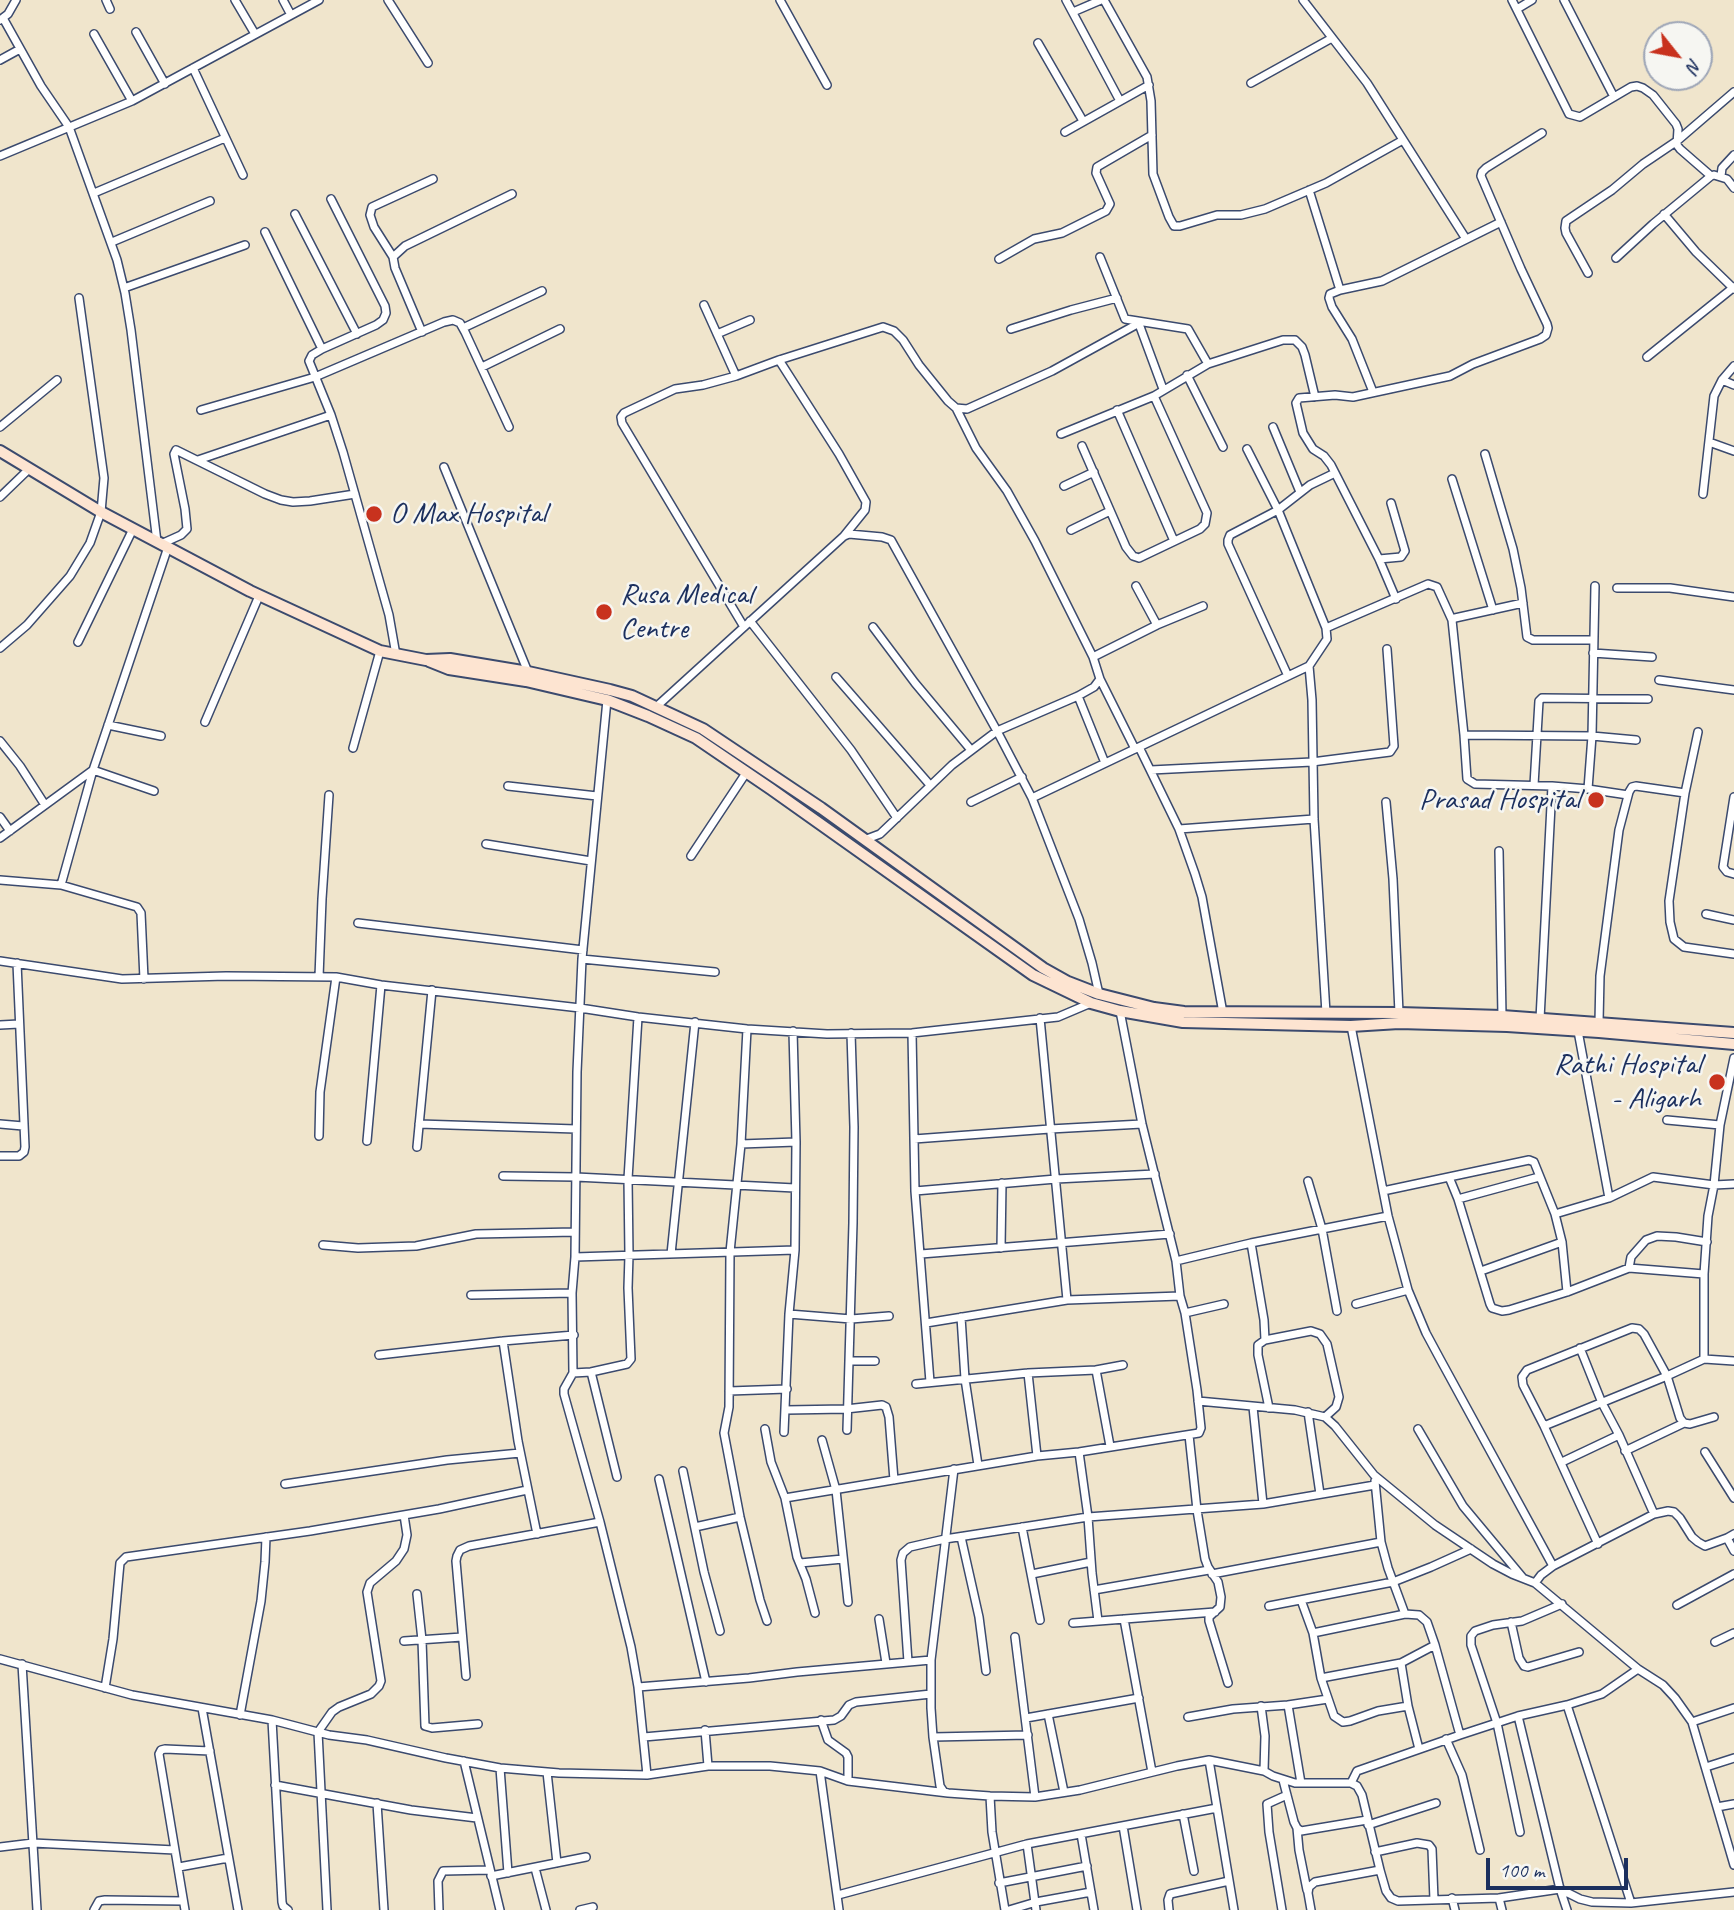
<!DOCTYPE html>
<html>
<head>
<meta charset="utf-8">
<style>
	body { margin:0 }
	#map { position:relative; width:1734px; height:1910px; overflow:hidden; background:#f0e5cc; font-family:Caveat,sans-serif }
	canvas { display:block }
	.north { position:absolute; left:1643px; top:21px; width:70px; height:70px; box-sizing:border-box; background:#f6f6f2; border:2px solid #9ea6b7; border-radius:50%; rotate:121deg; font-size:19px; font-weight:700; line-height:28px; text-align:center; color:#1b2f5e }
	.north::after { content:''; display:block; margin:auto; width:24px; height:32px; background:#c8321e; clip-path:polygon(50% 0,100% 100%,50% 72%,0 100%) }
	.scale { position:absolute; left:1486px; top:1858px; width:142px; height:32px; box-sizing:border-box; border:4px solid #1b2f5e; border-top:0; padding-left:9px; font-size:21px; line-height:24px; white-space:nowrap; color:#1b2f5e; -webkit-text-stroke:5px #f6f6f2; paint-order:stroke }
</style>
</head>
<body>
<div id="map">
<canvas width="1734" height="1910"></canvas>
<div class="north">N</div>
<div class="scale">100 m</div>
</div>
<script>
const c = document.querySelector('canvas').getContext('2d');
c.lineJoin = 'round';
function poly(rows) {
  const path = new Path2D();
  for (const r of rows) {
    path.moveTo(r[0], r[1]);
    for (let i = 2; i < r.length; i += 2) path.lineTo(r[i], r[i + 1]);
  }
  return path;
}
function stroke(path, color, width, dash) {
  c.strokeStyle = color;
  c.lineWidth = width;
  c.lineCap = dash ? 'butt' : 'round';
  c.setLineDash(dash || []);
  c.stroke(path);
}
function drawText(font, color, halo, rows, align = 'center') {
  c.font = font + ' Caveat,sans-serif';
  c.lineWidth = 5;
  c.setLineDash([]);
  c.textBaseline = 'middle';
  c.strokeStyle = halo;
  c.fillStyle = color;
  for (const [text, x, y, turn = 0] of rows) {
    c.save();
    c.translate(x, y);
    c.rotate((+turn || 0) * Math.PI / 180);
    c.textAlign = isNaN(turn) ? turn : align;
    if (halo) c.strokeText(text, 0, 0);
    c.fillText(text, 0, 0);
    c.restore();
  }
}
const street = poly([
	[106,0,110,9],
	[235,0,255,34],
	[283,0,291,15],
	[388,0,428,63],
	[780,0,827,85],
	[1066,0,1120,101],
	[1104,0,1147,77,1151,101,1153,174,1169,217,1174,226,1180,226,1217,215,1241,215,1265,209,1326,183,1403,140],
	[1303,0,1367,83,1466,239],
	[1512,0,1569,114,1580,117,1631,87,1637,86,1643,88,1653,95,1676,124,1678,129,1677,145,1680,149,1711,176],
	[1564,0,1614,97],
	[1517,9,1532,0],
	[1073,12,1101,0],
	[3,18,41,86,69,127,117,260,125,293,131,330,157,542],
	[0,20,8,14,16,0],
	[136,32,165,84],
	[94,34,132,101],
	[1038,43,1083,121],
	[0,60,20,49],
	[193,68,243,175],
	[1251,83,1332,38],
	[1065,132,1149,85],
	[0,156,132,101,319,0],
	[1721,176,1722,168,1734,155],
	[1309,190,1340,290],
	[94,193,225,138],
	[331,199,385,306,386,313,383,320,376,325,322,349,312,355,309,361,331,415,343,452,389,615,396,655],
	[295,214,357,334],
	[1664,214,1696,252,1734,289],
	[265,232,322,349],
	[112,242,210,201],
	[393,257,374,227,370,215,372,207,433,179],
	[1616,258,1653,224,1711,176,1714,175,1727,179,1734,188],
	[999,259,1034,239,1062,233,1106,211,1110,204,1096,173,1097,167,1152,135],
	[1588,273,1566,233,1565,228,1566,221,1612,190,1643,164,1677,141,1734,92],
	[124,288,245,245],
	[704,305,736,376],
	[1139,324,1163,389],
	[463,328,542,291],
	[1011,329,1071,310,1117,298],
	[422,332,395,268,393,257,405,246,512,194],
	[717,334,750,320],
	[1647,357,1734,287],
	[779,360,839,454,866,502,865,510,844,536],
	[1208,364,1283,340,1295,340,1302,347,1305,355,1315,397],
	[482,367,560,329],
	[1187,375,1223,447],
	[1722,380,1734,385],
	[1373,392,1352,339,1332,307,1329,298,1330,294,1340,290,1382,281,1501,222],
	[201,410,315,377,444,322,453,320,460,323,465,332,509,427],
	[1117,410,1174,541],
	[0,427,57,380],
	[1273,427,1300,492],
	[1061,434,1154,396,1208,364,1188,329,1125,319,1100,257],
	[1709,442,1734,451],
	[1082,446,1126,547,1133,556,1139,558,1200,529,1205,524,1207,513,1154,396],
	[1485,454,1513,549,1521,588,1527,637,1533,640,1593,640],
	[198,460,331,415],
	[444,467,528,672],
	[1452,479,1493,610],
	[1064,486,1094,472],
	[1703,494,1714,396,1722,380,1734,366],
	[0,497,29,469],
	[1071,530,1110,511],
	[161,544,181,535,187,529,185,509,174,454,176,450,265,494,281,500,293,502,310,501,355,494],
	[1379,559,1401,557,1405,551,1391,503],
	[1136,586,1157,625],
	[1617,588,1670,588,1734,597],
	[1396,599,1379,559,1331,465,1324,456,1313,449,1303,433,1296,403,1299,398,1335,395,1353,397,1450,376,1473,364,1540,339,1546,335,1548,328,1547,324,1521,269,1481,176,1482,172,1486,168,1542,133],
	[1523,603,1455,618,1452,620,1464,735,1467,779,1475,784,1552,786,1588,789,1628,795],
	[750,621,851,750,897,818],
	[744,627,622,423,621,417,624,413,675,389,703,385,736,376,779,360,883,327,894,331,903,340,919,365,948,401,956,408,967,409,1052,371,1141,322],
	[873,627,915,683,971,750],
	[1326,628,1428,584,1437,587,1452,620],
	[78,642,133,529],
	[0,648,27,625,70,576,90,543,101,512,104,478,79,298],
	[1593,653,1652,657],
	[1093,657,1157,625,1203,606],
	[1309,666,1312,700,1314,819,1326,1013],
	[1288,676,1228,544,1228,540,1230,535,1278,510,1310,485,1335,473],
	[836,677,930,785],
	[1100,679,1135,749],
	[1659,680,1734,690],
	[1078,696,1105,763],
	[607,700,582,959,577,1072,575,1257,572,1293,573,1373,564,1389,564,1394,600,1522,631,1647,638,1687,647,1775],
	[656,707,844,536,849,534,882,537,891,540,997,731,1032,798,1079,919,1092,963,1099,994],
	[205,722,259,596],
	[108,725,161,736],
	[1698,732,1685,793,1669,901,1670,922,1674,939,1684,947,1734,954],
	[1464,735,1592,736,1636,740],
	[0,741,20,766,45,805],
	[353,748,380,651],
	[1151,770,1312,762,1390,752,1394,746,1387,649],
	[1534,785,1539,701,1542,698,1648,699],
	[508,786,597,796],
	[1588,789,1592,736,1595,586],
	[1734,797,1723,867,1727,872,1734,874],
	[1032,798,1139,747],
	[971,802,1022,777],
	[1386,802,1393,879,1399,1013],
	[0,817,10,831],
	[1179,829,1314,819],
	[0,838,93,770,154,791],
	[864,840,880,834,952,765,997,731,1078,696,1094,687,1100,679,1093,657,1035,541,1007,491,976,448,956,408],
	[486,844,591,861],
	[1499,851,1502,1016],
	[691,856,746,773],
	[0,880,61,885,137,907,141,913,144,979],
	[61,885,93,770,168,547],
	[1706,914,1734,920],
	[358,923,583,950],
	[582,959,715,972],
	[0,961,122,979,226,976,336,977,381,985,580,1008,638,1017,747,1029,827,1034,912,1033,1058,1017,1091,1003],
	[319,977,322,899,329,795],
	[1223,1013,1202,897,1195,874,1179,829,1139,747,1309,666,1327,639,1326,628,1278,510,1247,449],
	[1040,1018,1067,1300],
	[1540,1019,1552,786],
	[1599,1022,1600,976,1619,830,1629,792,1632,787,1636,786,1685,793],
	[0,1025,19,1024],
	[1351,1026,1388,1216,1408,1290,1426,1333,1440,1359,1553,1566],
	[1578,1031,1609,1198],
	[912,1033,915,1191,930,1382],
	[1667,1120,1720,1125,1714,1185,1708,1216,1704,1274],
	[0,1124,23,1126],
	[419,1124,576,1129],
	[1720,1125,1734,1058],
	[319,1136,320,1092,336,977],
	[914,1139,1050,1129,1142,1124],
	[367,1141,381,985],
	[741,1144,747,1029],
	[417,1147,432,990],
	[0,1156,19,1156,24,1152,25,1147,17,963],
	[503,1176,576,1177,795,1188],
	[1449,1177,1458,1199,1490,1304,1492,1308,1502,1311,1509,1310,1567,1292,1629,1268,1704,1274,1704,1359],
	[1308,1181,1322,1229,1337,1311],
	[915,1191,1056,1179,1155,1174],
	[1383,1191,1529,1160,1534,1162,1555,1214],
	[1458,1199,1539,1177],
	[1251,1243,1264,1320,1265,1340],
	[323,1245,358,1248,416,1246,476,1234,575,1232],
	[1001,1248,1002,1183],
	[671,1254,695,1022],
	[921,1254,1170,1234],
	[575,1257,795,1250,796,1142,793,1031],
	[1176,1261,1251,1243,1388,1216],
	[1629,1268,1631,1257,1646,1240,1657,1236,1676,1237,1707,1242],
	[1481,1271,1562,1242],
	[1567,1292,1562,1242,1555,1214,1609,1198,1653,1177,1714,1185,1734,1184],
	[471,1295,572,1293],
	[1356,1304,1408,1290],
	[1185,1313,1224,1304],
	[789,1314,851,1319,889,1316],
	[961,1317,965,1379,978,1465],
	[926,1323,1067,1300,1180,1296],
	[503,1341,518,1441,537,1534],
	[1580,1348,1602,1403,1619,1435,1654,1514],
	[379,1355,503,1341,574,1335],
	[849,1361,875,1361],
	[1096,1370,1123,1365],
	[591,1372,617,1477],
	[573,1373,591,1372,627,1364,631,1359,628,1288,629,1255,628,1179,638,1017],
	[1028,1373,1037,1456],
	[916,1384,1028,1373,1096,1370,1110,1446],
	[729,1391,787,1389],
	[1198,1401,1295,1410,1325,1417,1335,1426,1374,1475,1435,1525,1493,1564,1512,1574,1535,1583,1638,1669,1663,1685,1675,1698,1692,1722,1734,1865],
	[1253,1407,1263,1504],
	[1269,1408,1258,1355,1258,1345,1265,1340,1311,1331,1320,1334,1327,1344,1339,1397,1336,1407,1325,1417],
	[786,1410,846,1409,882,1405,886,1407,889,1417,894,1480],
	[1308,1412,1320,1494],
	[1544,1426,1523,1385,1522,1377,1527,1370,1632,1328,1639,1329,1644,1334,1667,1376,1680,1418,1684,1423,1690,1424,1714,1417],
	[765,1429,771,1462,785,1498,797,1557,806,1579,815,1613],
	[1418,1429,1463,1506,1523,1578],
	[847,1430,853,1223,854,1127,851,1033],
	[784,1432,789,1314,795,1250],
	[1189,1435,1197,1510,1205,1559,1208,1567,1218,1582,1221,1597,1220,1607,1209,1617,1209,1621,1228,1683],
	[822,1440,836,1490,848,1602],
	[1625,1451,1684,1423],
	[1079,1452,1088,1517,1092,1573,1098,1621],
	[1705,1452,1734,1498],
	[1562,1462,1619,1435],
	[954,1469,931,1660,931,1708,933,1737,940,1786,944,1792,948,1793,990,1796,1035,1797,1080,1790,1177,1766,1209,1760,1264,1771],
	[683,1471,704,1572,720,1631],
	[659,1479,706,1682],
	[1375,1481,1381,1542,1388,1568,1405,1614,1419,1615,1427,1622,1435,1645,1460,1735,1518,1716,1567,1705,1602,1694,1638,1669],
	[285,1484,447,1460,520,1453],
	[785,1498,1037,1456,1079,1452,1199,1433,1201,1428,1197,1390,1185,1313,1180,1296,1176,1261,1142,1124,1120,1011],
	[695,1527,740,1517],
	[1022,1527,1040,1620],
	[961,1537,979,1617,986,1671],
	[1727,1538,1734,1551],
	[1598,1544,1544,1426,1667,1376,1704,1359,1734,1361],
	[800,1563,843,1559],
	[1032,1574,1091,1562],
	[1212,1574,1381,1542],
	[1535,1583,1541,1575,1553,1566,1654,1514,1668,1511,1674,1512,1680,1518,1692,1537,1698,1542,1705,1546,1727,1538,1734,1534],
	[1094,1590,1209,1570],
	[417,1594,422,1640,425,1726,432,1728,478,1724],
	[1301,1600,1313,1633,1321,1678,1334,1716,1343,1722,1350,1721,1378,1711,1408,1706],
	[1677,1605,1734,1574],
	[1269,1606,1393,1582,1431,1567,1471,1549],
	[879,1619,886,1663],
	[1124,1619,1152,1772],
	[767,1621,760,1600,740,1517,724,1433,729,1407,730,1252,741,1144,796,1142],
	[1511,1622,1519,1658,1524,1666,1528,1667,1579,1652],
	[1073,1623,1215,1612],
	[1313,1633,1405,1614],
	[1015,1637,1035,1797],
	[404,1641,462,1637],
	[1715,1642,1734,1633],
	[0,1659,132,1695,272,1720,329,1735,367,1740,446,1758,500,1768,559,1773,647,1775,708,1766,770,1766,820,1771,848,1781,948,1793],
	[908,1662,901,1560,903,1553,910,1547,945,1539,1088,1517,1263,1504,1375,1485],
	[1401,1663,1408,1706,1419,1749],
	[22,1664,37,1910],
	[466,1676,456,1561,457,1556,460,1550,469,1546,600,1522],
	[1321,1678,1401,1663,1435,1645],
	[638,1687,749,1678,797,1672,931,1660],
	[105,1688,113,1639,120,1563,126,1557,310,1531,439,1509,527,1490],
	[1288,1705,1301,1783],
	[1567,1705,1631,1903],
	[1261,1706,1265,1736,1264,1771,1273,1776,1295,1783,1351,1783,1357,1786,1362,1795,1380,1870,1315,1882,1309,1887,1308,1893,1311,1910],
	[202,1708,238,1910],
	[1048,1714,1064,1792],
	[240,1715,261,1601,265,1562,266,1537],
	[1518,1716,1560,1889,1567,1910],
	[1188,1717,1233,1709,1288,1705,1328,1699],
	[1026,1718,1139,1698],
	[272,1720,282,1902,283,1906,288,1910],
	[821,1720,828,1740,846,1753,848,1757,848,1781],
	[1692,1722,1734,1708],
	[705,1730,708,1766],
	[644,1737,834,1720,841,1716,849,1705,856,1702,931,1694],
	[933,1737,1028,1735],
	[1446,1739,1462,1775,1480,1850],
	[1209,1760,1217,1808],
	[464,1761,500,1910],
	[1706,1767,1734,1758],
	[500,1768,508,1873],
	[820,1771,839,1910],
	[547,1772,557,1863],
	[1283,1780,1294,1822,1297,1828,1301,1831,1367,1820],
	[1351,1783,1357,1771,1460,1735],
	[275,1785,411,1810,477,1818],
	[990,1796,992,1832,1005,1910],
	[377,1803,384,1910],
	[1717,1807,1734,1804],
	[1183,1814,1194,1871],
	[1368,1825,1436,1803],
	[1123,1826,1137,1910],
	[1297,1828,1299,1850,1307,1890],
	[1520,1832,1497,1723,1471,1645,1471,1636,1475,1631,1493,1625,1522,1621,1562,1604],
	[1081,1834,1094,1910],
	[1027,1844,1036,1910],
	[0,1847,33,1843,175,1850],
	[1375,1852,1417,1843,1429,1845,1432,1849,1434,1900],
	[179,1867,228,1858],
	[535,1868,546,1910],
	[1380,1870,1386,1891,1391,1898,1398,1901,1499,1898,1560,1889,1580,1899,1592,1902,1631,1903,1734,1892],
	[491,1876,586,1857],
	[999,1883,1087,1866],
	[838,1895,1027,1844,1217,1808,1234,1910],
	[1452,1898,1455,1910],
	[1499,1898,1502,1910],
	[94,1910,99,1901,105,1900,183,1901],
	[185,1910,159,1754,161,1750,165,1749,210,1751],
	[327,1910,318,1732,332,1712,339,1707,371,1694,379,1686,381,1681,367,1592,370,1583,396,1561,404,1549,407,1535,404,1515],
	[439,1910,438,1881,443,1871,490,1870],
	[580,1910,593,1907],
	[1009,1910,1036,1902,1091,1892],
	[1169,1910,1168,1900,1170,1894,1229,1881],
	[1282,1910,1269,1832,1267,1804,1287,1795]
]);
const secondary = poly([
	[0,451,101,512,250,591,380,651,426,660,450,659,528,672,610,690,632,696,703,729,821,808,1043,968,1068,982,1099,994,1154,1008,1184,1012,1399,1013,1502,1016,1734,1033],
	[429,661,449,669,526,681,607,700,648,716,696,738,771,789,1033,975,1091,1003,1120,1011,1183,1022,1351,1026,1399,1023,1507,1026,1599,1032,1734,1044]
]);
const markers = [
	[374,514,9,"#c8321e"],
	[604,612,9,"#c8321e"],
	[1596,800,9,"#c8321e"],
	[1717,1082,9,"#c8321e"]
];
const poiNames = [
	["O Max Hospital",390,514],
	["Rusa Medical",620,595],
	["Centre",620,629],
	["Prasad Hospital",1580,800,"right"],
	["Rathi Hospital",1701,1065,"right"],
	["- Aligarh",1701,1099,"right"]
];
stroke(street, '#3b4a6e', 10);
stroke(secondary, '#3b4a6e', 14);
stroke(street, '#fff', 7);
stroke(secondary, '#fde4d1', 10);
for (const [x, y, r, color] of markers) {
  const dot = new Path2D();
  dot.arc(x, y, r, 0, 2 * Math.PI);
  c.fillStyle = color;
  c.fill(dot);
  stroke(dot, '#f6f6f2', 2.5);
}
drawText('30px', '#1b2f5e', '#f6f6f2', poiNames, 'left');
</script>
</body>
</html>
